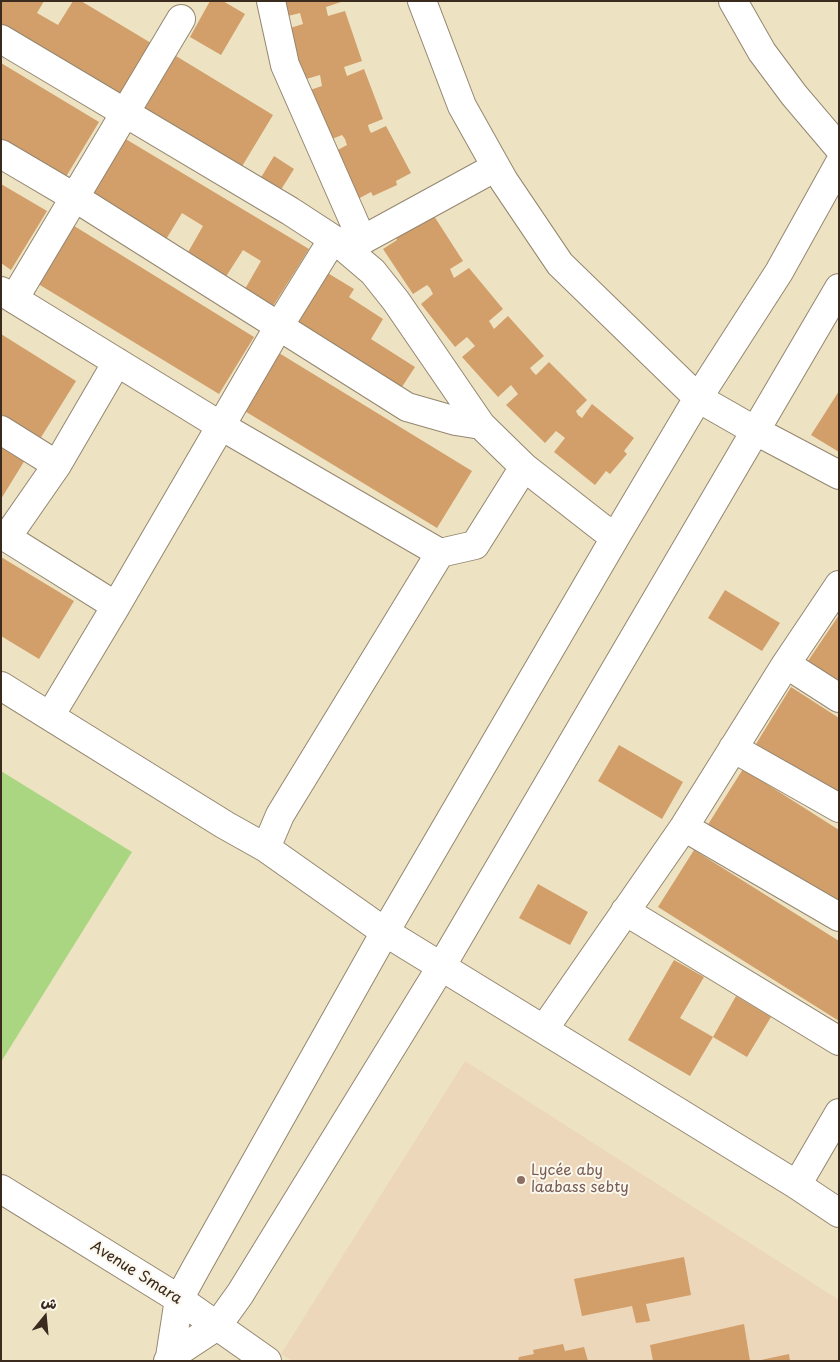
<!DOCTYPE html>
<html>
<head>
<meta charset="utf-8">
<style>
	body { margin:0 }
	#map { position:relative; width:840px; height:1362px; overflow:hidden; background:#ede3c3; font-family:"Playpen Sans","Playpen Sans Arabic",sans-serif }
	canvas { display:block }
	.frame { position:absolute; inset:0; border:2px solid #3b2a1e; pointer-events:none }
	.north { position:absolute; left:20px; top:1292px; width:50px; height:50px; -webkit-text-stroke:4px #fbf7ec; paint-order:stroke; rotate:17deg; font-size:14px; font-weight:700; line-height:20px; text-align:center; color:#3b2a1e }
	.north::after { content:''; display:block; margin:auto; width:18px; height:22px; background:#3b2a1e; clip-path:polygon(50% 0,100% 100%,50% 72%,0 100%) }
</style>
</head>
<body>
<div id="map">
<canvas width="840" height="1362"></canvas>
<div class="frame"></div>
<div class="north">ش</div>
</div>
<script>
const c = document.querySelector('canvas').getContext('2d');
c.lineJoin = 'round';
function fillPath(path, color) {
  c.fillStyle = color;
  c.fill(path, 'evenodd');
}
function poly(rows) {
  const path = new Path2D();
  for (const r of rows) {
    path.moveTo(r[0], r[1]);
    for (let i = 2; i < r.length; i += 2) path.lineTo(r[i], r[i + 1]);
  }
  return path;
}
function stroke(path, color, width, dash) {
  c.strokeStyle = color;
  c.lineWidth = width;
  c.lineCap = dash ? 'butt' : 'round';
  c.setLineDash(dash || []);
  c.stroke(path);
}
function drawText(font, color, halo, rows, align = 'center') {
  c.font = font + ' "Playpen Sans",sans-serif';
  c.lineWidth = 4;
  c.setLineDash([]);
  c.textBaseline = 'middle';
  c.strokeStyle = halo;
  c.fillStyle = color;
  for (const [text, x, y, turn = 0] of rows) {
    c.save();
    c.translate(x, y);
    c.rotate((+turn || 0) * Math.PI / 180);
    c.textAlign = isNaN(turn) ? turn : align;
    if (halo) c.strokeText(text, 0, 0);
    c.fillText(text, 0, 0);
    c.restore();
  }
}
const built = poly([
	[465,1061,839,1300,839,1361,293,1361,281,1354]
]);
const green = poly([
	[1,771,132,852,1,1062]
]);
const building = poly([
	[1,1,44,1,37,13,58,25,73,1,81,1,151,43,116,101,1,32],
	[210,1,223,1,245,14,221,55,190,37],
	[280,1,344,1,326,7,327,12,328,16,345,11,362,61,344,67,347,76,364,69,383,119,368,125,369,129,371,133,386,126,411,173,396,181,397,185,373,196,371,192,356,200,332,153,347,145,345,139,342,135,327,141,307,91,322,86,320,75,303,80,287,29,303,24,300,13,284,17],
	[176,56,273,115,238,173,141,114],
	[1,63,99,122,64,180,1,142],
	[124,138,309,249,273,306,245,289,261,261,243,250,225,278,187,254,203,226,182,213,165,241,89,195],
	[274,156,294,169,277,196,257,184],
	[1,184,47,211,11,270,1,263],
	[434,216,463,261,450,269,454,278,469,268,503,309,489,321,494,329,508,316,544,356,530,368,533,372,536,375,549,362,587,400,576,411,578,415,582,418,592,404,634,438,624,451,627,454,610,474,606,471,595,485,554,452,565,438,560,434,556,431,545,443,506,405,518,394,511,385,498,397,462,357,475,346,467,337,455,347,421,304,433,294,430,288,427,285,413,294,383,249,397,240,395,235,417,221,420,225],
	[71,224,254,337,219,394,35,282],
	[326,272,354,289,349,297,383,319,371,339,415,367,396,396,289,329],
	[1,334,76,381,40,439,1,414],
	[279,353,472,471,437,528,243,410],
	[839,391,839,452,811,435],
	[1,446,25,460,1,499],
	[1,557,74,601,39,659,1,636],
	[725,590,780,623,762,651,708,618],
	[839,615,839,681,808,661],
	[791,687,839,718,839,797,756,744],
	[619,745,683,782,662,819,598,781],
	[743,769,839,830,839,910,707,826],
	[694,850,839,941,839,1021,658,907],
	[538,884,588,912,570,945,519,918],
	[674,960,704,977,680,1018,713,1037,690,1076,628,1040],
	[736,996,771,1017,747,1057,713,1037],
	[684,1257,691,1295,646,1304,650,1321,636,1323,632,1306,582,1316,574,1279],
	[744,1324,750,1361,653,1361,650,1345],
	[563,1344,565,1351,584,1347,588,1361,518,1361,519,1357,534,1354,533,1350],
	[789,1354,790,1361,761,1361,761,1360]
]);
const minor = poly([
	[271,1,285,65,362,240],
	[422,1,462,106,504,181,560,264,698,398,754,430,839,475],
	[733,1,762,52,794,95,839,148],
	[1,39,290,211,333,239,346,249,373,272,396,301,481,425,524,467,602,528,616,536],
	[1,154,74,197,407,407,456,421,481,425],
	[346,249,496,167],
	[1,291,221,426,440,553,475,545,524,467],
	[14,299,181,19],
	[1,430,57,465,7,537],
	[57,465,117,362],
	[1,534,116,606,50,716],
	[116,606,279,326,333,239],
	[786,664,839,698],
	[1,686,225,825,266,848,385,932,797,1185,839,1213],
	[733,748,839,808],
	[684,827,839,917],
	[266,848,280,815,440,553],
	[625,911,839,1041],
	[544,1029,684,827,786,664,839,585],
	[797,1185,839,1113],
	[1,1189,179,1299,267,1361],
	[170,1357,179,1299,196,1268,385,932,616,536,698,398,779,272,839,164],
	[168,1361,170,1357,217,1326,240,1294,441,967,839,288]
]);
const markers = [
	[521,1180,5,"#8d6e63"]
];
const educationNames = [
	["Lycée aby",531,1171],
	["laabass sebty",531,1188]
];
const streetNames = [
	["Avenue Smara",136,1273,32]
];
fillPath(built, '#edd7bb');
fillPath(green, '#aad682');
fillPath(building, '#d29e69');
stroke(minor, '#948670', 30);
stroke(minor, '#fff', 28);
for (const [x, y, r, color] of markers) {
  const dot = new Path2D();
  dot.arc(x, y, r, 0, 2 * Math.PI);
  c.fillStyle = color;
  c.fill(dot);
  stroke(dot, '#fbf7ec', 2);
}
drawText('15px', '#785e54', '#fbf7ec', educationNames, 'left');
drawText('15px', '#3b2a1e', '#fbf7ec', streetNames);
</script>
</body>
</html>
